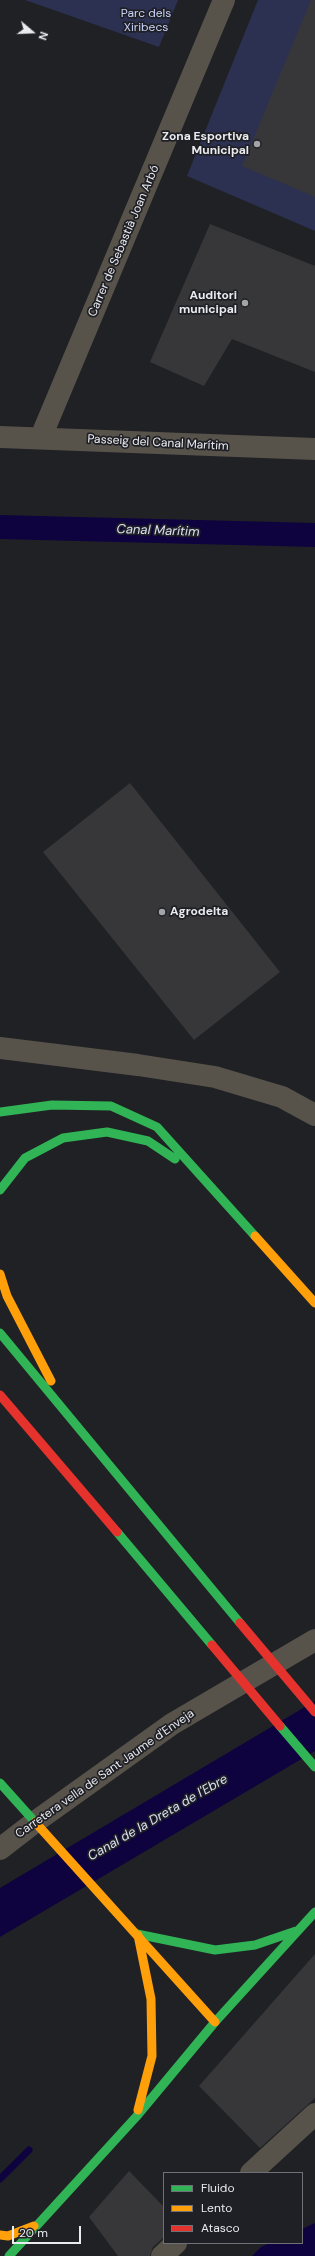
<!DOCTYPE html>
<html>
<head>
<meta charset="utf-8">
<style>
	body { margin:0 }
	#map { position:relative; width:315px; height:2256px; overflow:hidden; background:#202125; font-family:"DM Sans",sans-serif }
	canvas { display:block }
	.legend { position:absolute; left:163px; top:2172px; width:140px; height:72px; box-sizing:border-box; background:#1f2026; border:1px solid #707176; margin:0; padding:5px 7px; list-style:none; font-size:12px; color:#eaebef }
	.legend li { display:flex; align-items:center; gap:8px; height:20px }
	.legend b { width:20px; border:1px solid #707176 }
	.north { position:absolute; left:12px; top:12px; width:40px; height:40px; -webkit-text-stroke:3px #1f2026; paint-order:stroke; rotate:109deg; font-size:11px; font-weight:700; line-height:16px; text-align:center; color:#eaebef }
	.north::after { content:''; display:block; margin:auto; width:14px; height:18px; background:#eaebef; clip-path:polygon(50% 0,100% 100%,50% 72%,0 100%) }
	.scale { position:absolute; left:12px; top:2226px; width:69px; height:18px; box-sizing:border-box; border:2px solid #eaebef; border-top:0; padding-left:5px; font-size:12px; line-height:14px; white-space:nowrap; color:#eaebef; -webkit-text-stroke:3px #1f2026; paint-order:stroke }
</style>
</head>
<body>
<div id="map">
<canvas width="315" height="2256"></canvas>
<ul class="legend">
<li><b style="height:5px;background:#30b455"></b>Fluido</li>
<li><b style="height:5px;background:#ff9f0a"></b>Lento</li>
<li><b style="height:5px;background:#e5322d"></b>Atasco</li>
</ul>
<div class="north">N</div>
<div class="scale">20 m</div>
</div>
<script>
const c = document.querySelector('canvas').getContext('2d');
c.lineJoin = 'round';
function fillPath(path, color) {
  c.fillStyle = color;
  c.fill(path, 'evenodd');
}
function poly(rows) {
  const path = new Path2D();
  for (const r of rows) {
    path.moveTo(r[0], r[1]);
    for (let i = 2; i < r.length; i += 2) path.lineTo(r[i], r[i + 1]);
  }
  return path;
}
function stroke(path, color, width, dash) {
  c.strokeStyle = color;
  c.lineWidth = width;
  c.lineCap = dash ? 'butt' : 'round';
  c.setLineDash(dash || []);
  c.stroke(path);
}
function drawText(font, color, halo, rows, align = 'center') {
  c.font = font + ' "DM Sans",sans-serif';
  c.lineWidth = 3.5;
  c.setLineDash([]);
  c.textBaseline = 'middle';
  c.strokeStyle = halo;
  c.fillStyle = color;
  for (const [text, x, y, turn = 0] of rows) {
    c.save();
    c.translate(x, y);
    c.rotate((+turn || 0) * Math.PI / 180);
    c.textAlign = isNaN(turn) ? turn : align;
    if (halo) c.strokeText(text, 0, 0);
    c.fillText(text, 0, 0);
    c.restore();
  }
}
const green = poly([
	[25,0,178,0,159,47],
	[258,0,315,0,315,231,187,176]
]);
const water = poly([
	[315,1701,315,1751,0,1937,0,1888],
	[315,2223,315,2256,252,2256,261,2247,269,2243,302,2243,302,2229]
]);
const stream = poly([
	[0,2179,29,2150]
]);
const canal = poly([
	[0,527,315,535]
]);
const building = poly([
	[311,0,315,0,315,197,242,166],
	[210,224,315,266,315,372,232,339,204,386,150,362],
	[130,783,280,972,194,1040,43,852],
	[315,1954,315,2098,260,2148,199,2086],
	[129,2171,164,2207,164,2237,153,2247,150,2256,118,2256,89,2217]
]);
const street = poly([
	[0,437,315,449],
	[41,437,224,0],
	[0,1048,138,1065,215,1077,282,1097,315,1115],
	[0,1849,35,1822,172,1724,315,1640],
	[251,2173,315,2114],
	[162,2256,176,2243]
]);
const fast = poly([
	[0,1112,52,1105,111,1106,157,1127,255,1236],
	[0,1190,25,1158,63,1138,107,1132,148,1141,175,1159],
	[0,1333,240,1623],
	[117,1532,212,1645],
	[0,1783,35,1822],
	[137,1934,215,1950,255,1945,296,1931],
	[9,2256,136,2117,215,2022,315,1912]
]);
const slow = poly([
	[255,1236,315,1303],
	[0,1274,7,1296,51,1381],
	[35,1822,215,2022],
	[138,1935,151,1999,152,2056,138,2110],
	[0,2235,8,2236,34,2226]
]);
const jam = poly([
	[0,1395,117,1532]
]);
const fastBridge = poly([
	[280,1726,315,1767]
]);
const jamBridge = poly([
	[240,1623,315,1712],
	[212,1645,280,1726]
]);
const markers = [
	[257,144,4,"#a3a4a8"],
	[245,303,4,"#a3a4a8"],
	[162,912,4,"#a3a4a8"]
];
const parkNames = [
	["Parc dels",146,14],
	["Xiribecs",146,28]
];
const poiNames = [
	["Zona Esportiva",249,137],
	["Municipal",249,151],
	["Auditori",237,296],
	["municipal",237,310],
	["Agrodelta",170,912,"left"]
];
const streetNames = [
	["Carrer de Sebastià Joan Arbó",124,241,-67],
	["Passeig del Canal Marítim",158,443,3],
	["Carretera vella de Sant Jaume d'Enveja",105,1774,-35]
];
const waterNames = [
	["Canal Marítim",158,531,2],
	["Canal de la Dreta de l'Ebre",158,1818,-30]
];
fillPath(green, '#2c3152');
fillPath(water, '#0e033f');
stroke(stream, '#0e033f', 7);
stroke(canal, '#0e033f', 24);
fillPath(building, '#37373a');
stroke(street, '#57524a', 22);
stroke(fast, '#30b455', 9);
stroke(slow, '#ff9f0a', 9);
stroke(jam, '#e5322d', 9);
stroke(fastBridge, '#30b455', 9);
stroke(jamBridge, '#e5322d', 9);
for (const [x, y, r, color] of markers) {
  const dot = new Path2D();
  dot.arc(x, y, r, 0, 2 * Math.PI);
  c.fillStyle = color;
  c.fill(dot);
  stroke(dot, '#1f2026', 1.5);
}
drawText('12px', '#cad2fb', '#1f2026', parkNames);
drawText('bold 12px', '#eaebef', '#1f2026', poiNames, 'right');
drawText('12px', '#eaebef', '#1f2026', streetNames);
drawText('italic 13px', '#dbe0f4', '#1f2026', waterNames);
</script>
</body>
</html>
